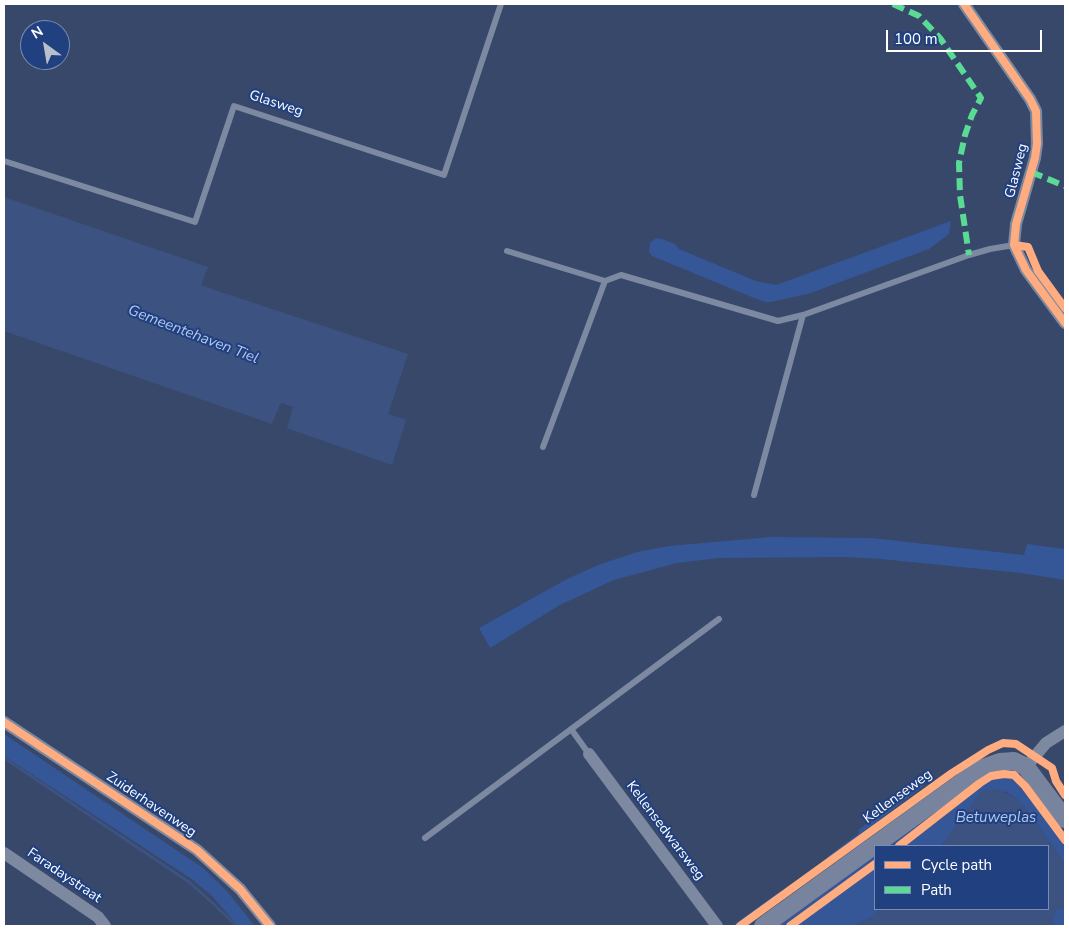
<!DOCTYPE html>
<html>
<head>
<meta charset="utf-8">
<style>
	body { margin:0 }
	#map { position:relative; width:1069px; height:930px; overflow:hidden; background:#37486a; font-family:"Nunito Sans",sans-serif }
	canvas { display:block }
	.frame { position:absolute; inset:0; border:5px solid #fff; pointer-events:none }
	.legend { position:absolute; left:874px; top:845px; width:175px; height:65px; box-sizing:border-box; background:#214080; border:1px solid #7a8cb3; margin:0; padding:6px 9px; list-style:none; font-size:15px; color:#fff }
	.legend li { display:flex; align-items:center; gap:10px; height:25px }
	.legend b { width:25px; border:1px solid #7a8cb3 }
	.north { position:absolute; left:20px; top:20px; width:50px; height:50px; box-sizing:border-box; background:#214080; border:1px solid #7a8cb3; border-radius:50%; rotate:328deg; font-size:14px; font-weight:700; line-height:20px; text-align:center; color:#fff }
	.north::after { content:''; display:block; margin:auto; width:18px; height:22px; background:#b9bfcb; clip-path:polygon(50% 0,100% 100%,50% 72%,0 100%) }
	.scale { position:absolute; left:886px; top:30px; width:156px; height:22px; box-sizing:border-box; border:2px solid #fff; border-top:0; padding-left:6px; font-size:15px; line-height:18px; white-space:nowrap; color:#fff; -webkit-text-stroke:4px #214080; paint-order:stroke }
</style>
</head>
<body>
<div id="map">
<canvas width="1069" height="930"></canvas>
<div class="frame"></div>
<ul class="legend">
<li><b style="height:6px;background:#ffac80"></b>Cycle path</li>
<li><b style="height:6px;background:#5adb95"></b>Path</li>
</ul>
<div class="north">N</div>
<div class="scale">100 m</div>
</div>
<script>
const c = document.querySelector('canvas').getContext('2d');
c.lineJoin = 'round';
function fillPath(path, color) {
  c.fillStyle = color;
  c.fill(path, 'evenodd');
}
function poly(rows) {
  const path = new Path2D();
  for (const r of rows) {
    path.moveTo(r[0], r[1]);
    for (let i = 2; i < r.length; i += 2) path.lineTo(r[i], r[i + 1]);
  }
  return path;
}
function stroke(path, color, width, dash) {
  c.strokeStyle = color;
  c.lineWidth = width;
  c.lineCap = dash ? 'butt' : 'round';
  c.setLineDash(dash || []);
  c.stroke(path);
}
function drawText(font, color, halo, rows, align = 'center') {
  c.font = font + ' "Nunito Sans",sans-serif';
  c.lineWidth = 4;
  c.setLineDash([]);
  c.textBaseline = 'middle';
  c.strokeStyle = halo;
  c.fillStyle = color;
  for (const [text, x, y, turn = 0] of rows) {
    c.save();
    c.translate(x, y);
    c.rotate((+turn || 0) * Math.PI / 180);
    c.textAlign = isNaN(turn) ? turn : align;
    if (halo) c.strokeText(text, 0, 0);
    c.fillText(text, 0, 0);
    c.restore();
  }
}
const green = poly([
	[951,221,949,234,929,249,808,294,771,302,765,302,749,296,652,256,649,252,650,243,656,238,662,239,675,244,679,249,756,281,776,285],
	[771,537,872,538,1024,555,1027,544,1065,549,1065,580,1021,573,880,559,846,557,719,558,677,563,614,580,560,605,490,648,479,628,567,579,598,565,637,552,669,546],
	[4,734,203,868,226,890,255,926,238,926,212,896,193,880,4,756],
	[1007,776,1013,777,1065,844,1065,864,1027,810,1016,798,1006,792,982,791,941,846,903,846,946,815,976,789,995,777],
	[923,783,925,785,828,859,827,857,859,833,858,830],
	[932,789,933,792,896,819,892,818],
	[947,804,948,805,892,846,887,846],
	[875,855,875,859,847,881,783,926,778,926],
	[875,866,875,909,880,909,873,916,853,926,794,926],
	[779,892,780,894,737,926,732,926],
	[1057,909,1065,909,1065,926,1054,926,1052,917]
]);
const water = poly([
	[4,197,208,267,201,285,209,288,408,354,388,414,406,420,392,465,289,429,287,428,293,407,282,403,280,404,272,424,4,331],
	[997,789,1016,798,1027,810,1065,864,1065,909,1057,909,1052,917,1054,926,853,926,873,916,880,909,1048,909,1048,846,941,846,982,791]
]);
const stream = poly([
	[4,758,189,882,207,898,237,926]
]);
const lane = poly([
	[4,161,195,222,234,106,444,175,501,4],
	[507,251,605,281,621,275,778,321,803,315,969,255,990,249,1014,245],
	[543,447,605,281],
	[754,495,803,315],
	[571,729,589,754],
	[425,838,719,619]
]);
const street = poly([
	[964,4,1030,99,1036,111,1037,144,1035,158,1016,224,1014,245,1026,270,1065,323],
	[4,722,197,850,240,889,270,926],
	[589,754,717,926],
	[1026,767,1046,743,1065,731],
	[4,853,98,917,105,926]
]);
const secondary = poly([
	[763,926,980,769,1000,762,1014,761,1026,767,1065,819]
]);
const quiet = poly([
	[893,4,919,16,940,38,981,98,972,115,965,135,959,163,960,195,969,255],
	[1031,172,1065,186]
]);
const cycleway = poly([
	[964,4,1030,99,1036,111,1037,144,1035,158,1016,224,1014,245,1026,270,1065,323],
	[1014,245,1028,247,1038,271,1065,308],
	[4,722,197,850,240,889,270,926],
	[899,846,980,783,991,776,1004,774,1014,775,1025,786,1065,840],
	[740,926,952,773,988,750,1003,743,1016,744,1052,768,1056,781,1065,795],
	[790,926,875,864]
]);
const streetNames = [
	["Glasweg",276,104,18],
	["Glasweg",1017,171,-76],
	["Kellenseweg",898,797,-36],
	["Zuiderhavenweg",151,805,34],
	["Kellensedwarsweg",665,831,53],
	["Faradaystraat",64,876,34]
];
const waterNames = [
	["Gemeentehaven Tiel",193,335,21],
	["Betuweplas",996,818]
];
fillPath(green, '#355697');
fillPath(water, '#3c5280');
stroke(stream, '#3c5280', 3);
stroke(lane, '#7d89a0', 6);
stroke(street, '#7d89a0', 12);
stroke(secondary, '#78849d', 18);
stroke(quiet, '#5adb95', 6, [12, 6]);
stroke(cycleway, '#ffac80', 8);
drawText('14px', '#fff', '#214080', streetNames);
drawText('italic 15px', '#b2c7ef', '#214080', waterNames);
</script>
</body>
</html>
